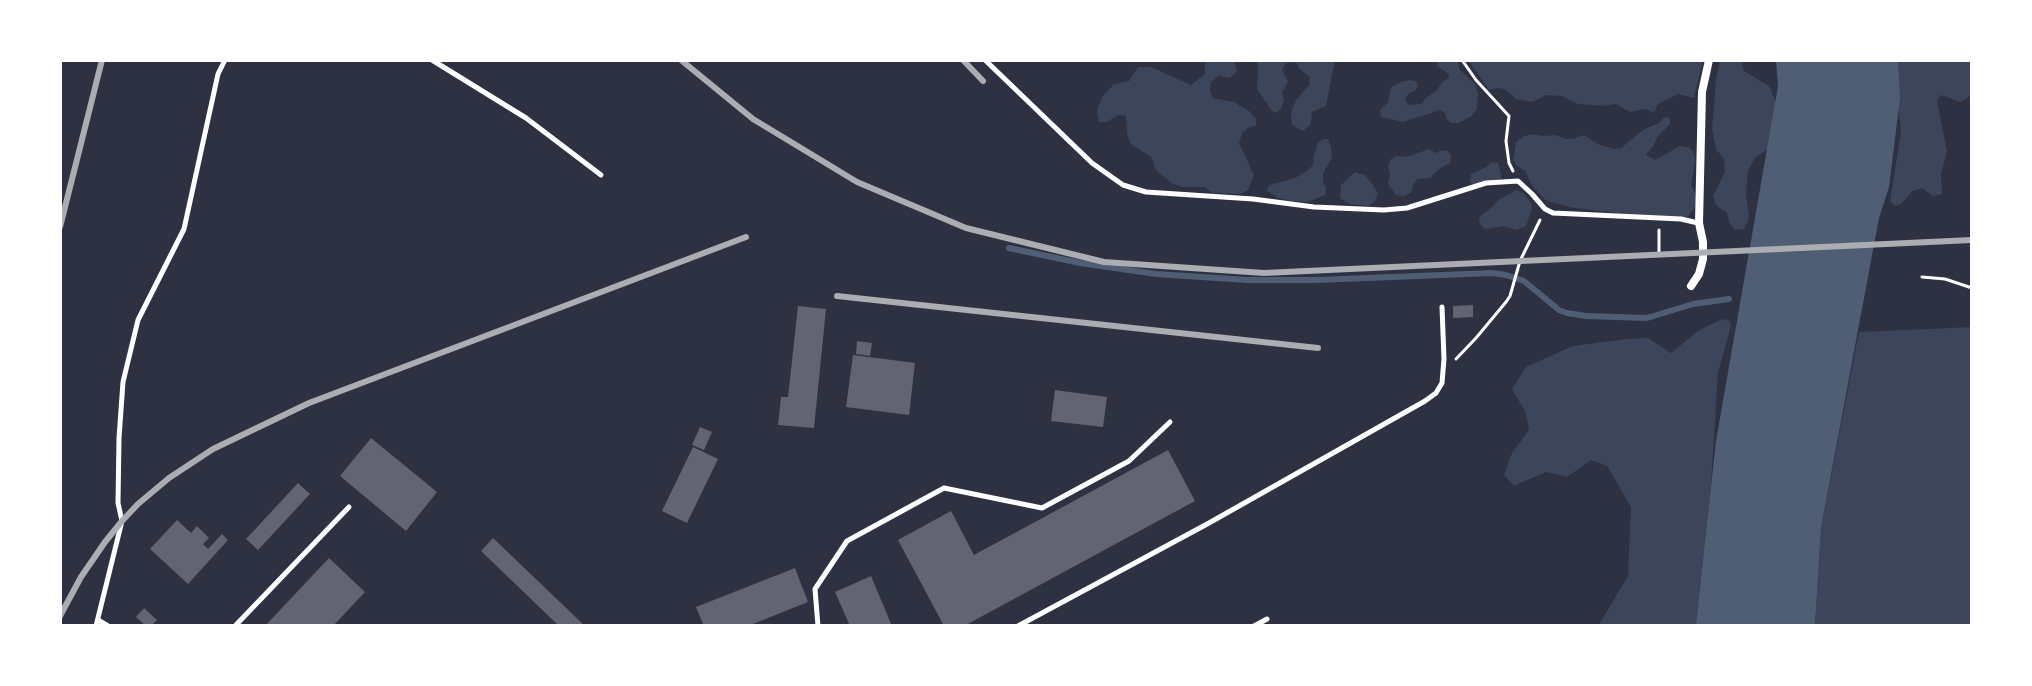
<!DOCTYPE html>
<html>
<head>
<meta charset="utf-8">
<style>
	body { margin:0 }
	#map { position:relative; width:2032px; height:686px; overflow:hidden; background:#2d3142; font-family:"IBM Plex Sans",sans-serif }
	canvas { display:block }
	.frame { position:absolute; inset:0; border:62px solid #fff; pointer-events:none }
</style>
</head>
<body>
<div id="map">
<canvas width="2032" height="686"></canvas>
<div class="frame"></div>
</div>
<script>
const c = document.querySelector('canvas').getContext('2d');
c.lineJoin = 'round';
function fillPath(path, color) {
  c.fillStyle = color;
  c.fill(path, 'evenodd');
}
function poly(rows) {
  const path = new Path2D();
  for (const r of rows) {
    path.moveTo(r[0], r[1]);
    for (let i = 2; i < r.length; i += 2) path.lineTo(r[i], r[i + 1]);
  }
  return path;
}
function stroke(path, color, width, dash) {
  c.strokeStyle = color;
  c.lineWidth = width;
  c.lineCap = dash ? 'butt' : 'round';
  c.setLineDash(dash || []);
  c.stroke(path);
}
const green = poly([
	[1205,60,1234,60,1237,71,1230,78,1219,76,1211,82,1210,91,1213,98,1234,102,1249,111,1256,119,1256,125,1248,128,1242,133,1239,143,1254,175,1248,190,1240,194,1213,193,1204,187,1182,187,1171,183,1156,170,1151,157,1131,144,1127,134,1126,116,1118,115,1107,122,1099,122,1097,110,1102,97,1114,84,1129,81,1138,67,1151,67,1191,85,1205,74],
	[1257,60,1335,60,1326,106,1312,112,1311,124,1303,131,1292,125,1291,112,1296,100,1309,85,1310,77,1299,69,1296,62,1286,63,1282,70,1288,82,1282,92,1284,100,1281,109,1276,113,1272,111,1257,89,1258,73],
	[1436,60,1458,60,1460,70,1475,84,1478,94,1477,108,1472,116,1458,123,1451,123,1446,118,1445,113,1440,110,1403,122,1381,117,1380,110,1388,102,1391,87,1401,82,1410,80,1416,81,1418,86,1415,91,1409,93,1405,99,1408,105,1421,104,1426,98,1437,90,1443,81,1448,79,1449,74,1438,67],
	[1468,60,1703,60,1694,98,1678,94,1658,104,1654,113,1646,109,1630,112,1616,104,1602,106,1578,104,1562,96,1546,95,1532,102,1516,99,1505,89,1497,88,1489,90],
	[1720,60,1744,60,1742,64,1744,71,1769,86,1778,108,1772,146,1755,158,1748,171,1746,193,1749,218,1744,229,1735,230,1729,222,1727,213,1716,205,1713,196,1725,172,1724,159,1716,149,1712,129,1716,80],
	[1892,60,1972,60,1972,95,1960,102,1941,95,1937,101,1947,151,1941,174,1942,194,1933,196,1922,188,1913,191,1901,204,1895,206,1890,202,1901,131],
	[1667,117,1670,119,1670,124,1658,136,1653,146,1646,155,1655,160,1680,146,1687,147,1691,149,1695,156,1695,162,1691,185,1697,197,1697,204,1687,218,1663,216,1639,216,1569,207,1545,200,1531,184,1525,171,1516,165,1513,159,1516,142,1524,136,1533,134,1544,136,1556,135,1565,139,1573,139,1584,135,1598,144,1614,149,1621,148,1643,130,1659,123,1663,118],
	[1324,139,1328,139,1331,147,1332,158,1323,173,1323,182,1326,188,1325,195,1307,202,1291,201,1278,198,1267,191,1268,187,1273,184,1295,178,1308,170,1313,165,1314,155,1318,142],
	[1429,149,1435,153,1442,150,1448,151,1451,156,1450,163,1439,169,1430,178,1418,179,1414,183,1411,193,1404,196,1396,195,1388,184,1390,175,1388,165,1391,159,1397,156,1407,157],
	[1492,162,1498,163,1502,176,1500,179,1473,184,1470,182,1471,174,1486,167],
	[1355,172,1365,175,1374,186,1378,194,1375,201,1369,206,1349,204,1340,198,1341,185],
	[1517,190,1524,194,1531,203,1532,209,1526,226,1517,230,1503,226,1485,229,1480,224,1479,219,1482,214,1489,210,1500,199],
	[1722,319,1729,321,1731,326,1718,373,1702,626,1598,626,1628,576,1631,507,1607,466,1591,460,1567,477,1546,472,1514,486,1504,475,1512,453,1529,430,1525,411,1512,389,1526,367,1573,346,1627,339,1648,338,1671,353,1698,331],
	[1972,327,1972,626,1815,626,1821,528,1859,332]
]);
const water = poly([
	[1776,60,1898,60,1900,98,1889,187,1879,218,1821,528,1815,626,1696,626,1716,441,1778,86]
]);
const stream = poly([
	[1009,248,1080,263,1156,274,1247,280,1317,280,1492,273,1506,275,1524,281,1559,310,1567,313,1586,316,1647,318,1693,304,1729,299]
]);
const building = poly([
	[1473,305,1473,317,1453,318,1453,306],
	[798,306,826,309,814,428,778,425,781,397,788,397],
	[857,341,872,343,870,356,856,354],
	[853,355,915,363,909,415,846,407],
	[1055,390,1107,397,1103,427,1051,421],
	[700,427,712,432,704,450,692,445],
	[371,438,437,492,406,531,340,476],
	[693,447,718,459,687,523,662,511],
	[1168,450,1195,501,964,626,944,626,898,540,951,511,974,555],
	[298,483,310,494,258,550,246,539],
	[177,520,191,533,197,526,209,538,203,544,208,549,222,534,228,540,188,584,150,549],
	[493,538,585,626,559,626,481,551],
	[329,558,365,592,333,626,265,626],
	[795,568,808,602,748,626,704,626,696,607],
	[871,576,892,626,850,626,835,592],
	[144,608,157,620,151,626,146,626,136,617]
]);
const path = poly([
	[1462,60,1476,80,1509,116,1506,141,1509,163,1513,171],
	[1659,254,1659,230],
	[1922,277,1945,279,1972,288],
	[1456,359,1476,338,1506,302,1510,296,1520,261,1540,220]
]);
const service = poly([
	[432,60,526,118,601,175],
	[985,60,1092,163,1123,185,1146,192,1253,199,1314,207,1384,210,1407,208,1486,183,1518,181,1532,194,1545,209,1553,213,1681,219,1698,223],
	[98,620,108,626],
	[96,626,122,521,118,503,119,438,123,382,138,320,184,229,218,74,225,60],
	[235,626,349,507],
	[818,626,815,589,847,541,944,488,1042,508,1129,461,1170,422],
	[1018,626,1209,523,1425,401,1436,393,1442,383,1444,359,1442,307],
	[1254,626,1267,619]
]);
const minor = poly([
	[1691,286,1699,274,1703,259,1703,242,1699,223,1702,92,1709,60]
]);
const rail = poly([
	[681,60,753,119,857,182,966,228,1104,262,1264,273,1972,240],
	[963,60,983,81],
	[60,227,102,60],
	[837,296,1318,348],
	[60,616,81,577,105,542,122,521,138,504,169,478,213,449,309,403,746,237]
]);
fillPath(green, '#3c4559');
fillPath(water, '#4f5d75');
stroke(stream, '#4f5d75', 6);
fillPath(building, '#626471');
stroke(path, '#fff', 3);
stroke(service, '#fff', 5);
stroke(minor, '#fff', 8);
stroke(rail, '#abadb3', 6);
</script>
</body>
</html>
